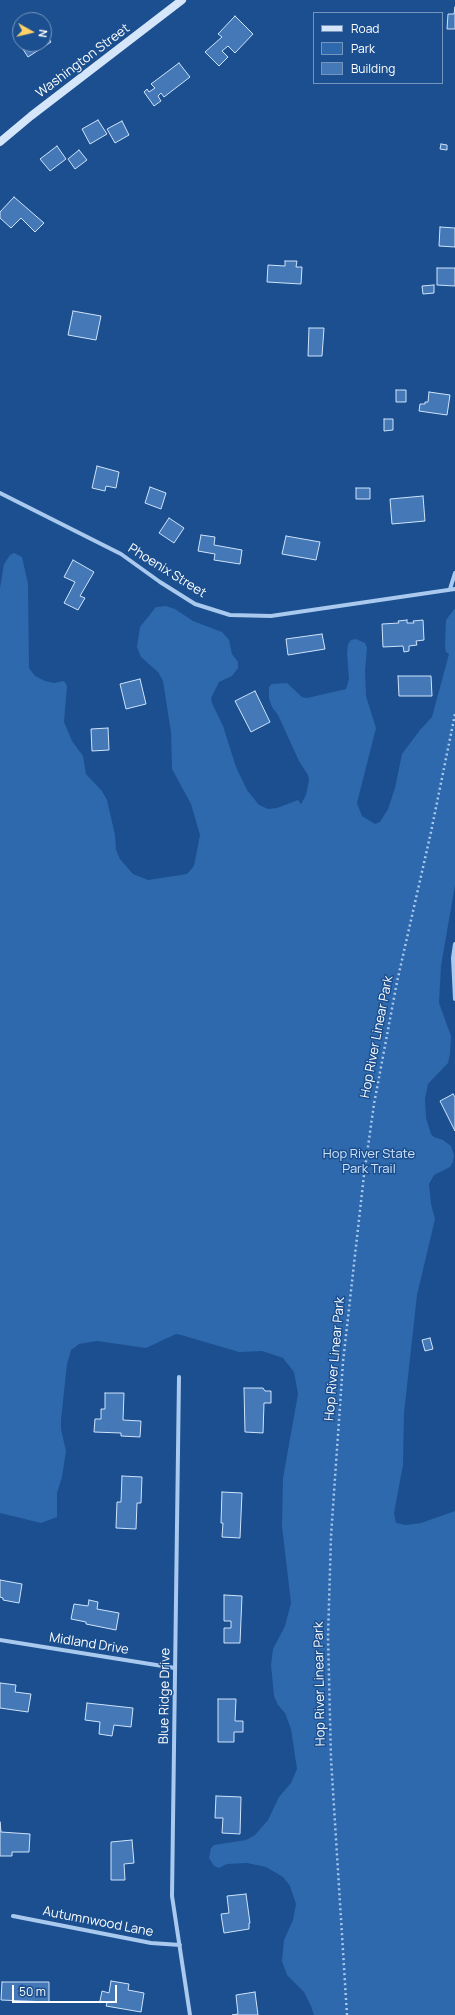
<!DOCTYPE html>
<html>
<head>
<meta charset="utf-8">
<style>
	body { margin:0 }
	#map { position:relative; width:455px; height:2015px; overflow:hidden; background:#1b4f8f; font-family:Manrope,sans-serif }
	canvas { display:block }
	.legend { position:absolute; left:313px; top:12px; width:130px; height:72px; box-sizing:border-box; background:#1b4f8f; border:1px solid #7695bc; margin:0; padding:5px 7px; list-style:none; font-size:12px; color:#fff }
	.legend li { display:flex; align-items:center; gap:8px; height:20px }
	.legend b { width:20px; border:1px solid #7695bc }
	.north { position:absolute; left:12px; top:12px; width:40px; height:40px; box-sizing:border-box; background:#1b4f8f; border:1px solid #7695bc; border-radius:50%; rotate:98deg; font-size:11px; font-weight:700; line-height:16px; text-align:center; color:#fff }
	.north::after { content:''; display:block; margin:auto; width:14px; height:18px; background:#ffd166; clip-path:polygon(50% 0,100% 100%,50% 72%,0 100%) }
	.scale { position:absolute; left:12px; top:1985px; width:105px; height:18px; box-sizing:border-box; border:2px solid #fff; border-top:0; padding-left:5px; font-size:12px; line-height:14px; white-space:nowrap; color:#fff; -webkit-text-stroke:3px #1b4f8f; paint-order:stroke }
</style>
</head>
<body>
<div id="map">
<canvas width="455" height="2015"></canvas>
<ul class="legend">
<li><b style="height:5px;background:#d6e6fa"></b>Road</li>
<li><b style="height:11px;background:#2e69ad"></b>Park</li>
<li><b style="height:11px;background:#4478b7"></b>Building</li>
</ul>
<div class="north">N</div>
<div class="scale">50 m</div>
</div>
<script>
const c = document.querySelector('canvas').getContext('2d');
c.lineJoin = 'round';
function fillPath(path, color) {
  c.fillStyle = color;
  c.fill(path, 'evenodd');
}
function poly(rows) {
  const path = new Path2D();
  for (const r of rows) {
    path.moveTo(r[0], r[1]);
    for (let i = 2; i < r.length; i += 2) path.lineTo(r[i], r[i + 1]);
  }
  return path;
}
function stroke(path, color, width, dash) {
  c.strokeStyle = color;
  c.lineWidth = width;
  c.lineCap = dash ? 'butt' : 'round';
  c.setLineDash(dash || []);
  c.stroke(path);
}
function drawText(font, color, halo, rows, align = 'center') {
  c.font = font + ' Manrope,sans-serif';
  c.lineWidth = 3;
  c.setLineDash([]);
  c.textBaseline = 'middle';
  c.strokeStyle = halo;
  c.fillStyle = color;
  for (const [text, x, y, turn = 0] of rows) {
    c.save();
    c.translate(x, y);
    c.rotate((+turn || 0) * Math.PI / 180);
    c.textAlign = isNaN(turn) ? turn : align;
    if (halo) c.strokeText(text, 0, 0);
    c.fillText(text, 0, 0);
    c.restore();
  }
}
const green = poly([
	[14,553,22,557,28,584,29,668,35,676,45,681,54,683,64,681,67,686,64,722,72,741,83,756,86,774,102,791,107,800,115,835,116,850,120,859,133,874,148,880,187,874,194,866,200,835,191,804,172,769,171,732,163,681,158,672,141,657,137,647,140,627,156,607,166,606,175,609,193,621,222,632,229,640,232,654,238,662,238,668,232,676,219,682,211,698,212,703,223,726,236,767,247,790,259,805,268,809,277,808,298,800,301,804,306,795,309,780,308,775,299,761,278,715,272,707,269,698,269,687,272,684,287,683,302,697,307,698,346,689,349,679,347,653,348,644,351,640,356,639,365,643,367,648,365,671,366,696,376,728,357,803,362,816,375,824,380,822,388,809,395,788,402,754,420,730,432,717,449,654,446,652,445,647,446,620,455,608,455,885,441,966,439,1003,451,1036,450,1054,448,1063,428,1084,425,1099,426,1118,431,1134,434,1137,443,1140,451,1146,454,1155,453,1162,450,1167,434,1175,429,1184,431,1204,435,1219,417,1295,404,1413,403,1465,394,1513,396,1523,406,1525,421,1523,455,1511,455,2015,314,2015,311,2006,304,1992,287,1975,282,1961,284,1940,293,1920,296,1904,290,1886,283,1877,266,1867,247,1863,227,1864,219,1868,214,1866,209,1858,211,1848,214,1845,246,1840,255,1835,268,1820,279,1797,291,1783,297,1769,291,1729,285,1713,278,1705,274,1696,271,1665,273,1649,285,1626,291,1603,282,1526,283,1478,298,1394,294,1372,283,1358,262,1351,239,1352,181,1335,176,1334,146,1348,97,1341,79,1344,71,1350,67,1364,61,1420,61,1429,66,1451,62,1477,57,1493,57,1517,41,1523,0,1513,0,588,4,564,10,555]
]);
const building = poly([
	[455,7,455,29,447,29,448,14,454,14,455,7],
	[235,16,253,34,235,53,228,46,222,51,228,57,219,66,205,52,222,37,218,34,235,16],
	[44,31,51,42,28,57,19,43,44,44,44,31],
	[179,63,190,77,164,97,161,93,158,96,161,101,154,106,144,92,147,89,149,92,155,88,151,84,179,63],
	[98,120,107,134,90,144,82,129,98,120],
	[122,121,129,135,115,143,107,129,122,121],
	[441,144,447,145,447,150,440,149,441,144],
	[57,146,66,159,50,171,40,159,57,146],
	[79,150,87,160,75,169,68,159,79,150],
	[14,197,44,223,35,232,21,218,11,228,0,218,0,212,14,197],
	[440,227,455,228,455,247,439,246,440,227],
	[285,261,297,261,296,267,302,267,301,284,267,282,268,265,285,266,285,261],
	[437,268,455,268,455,286,437,285,437,268],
	[434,285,434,293,423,294,422,286,434,285],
	[73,311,101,316,96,340,68,335,73,311],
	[309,328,324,328,322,356,308,356,309,328],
	[396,390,406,390,406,402,396,402,396,390],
	[429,392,450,395,447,415,419,411,420,404,425,404,425,402,428,402,429,392],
	[384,419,393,419,393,430,384,431,384,419],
	[97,466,119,472,116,488,106,486,105,491,92,488,97,466],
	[150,487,166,493,161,509,145,503,150,487],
	[356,488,370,488,370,499,356,499,356,488],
	[423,496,425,521,392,524,390,499,423,496],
	[169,518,184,528,174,543,159,533,169,518],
	[201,535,215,537,214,545,242,550,240,564,214,560,215,554,198,551,201,535],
	[286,536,320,542,316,560,282,554,286,536],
	[73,560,94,572,80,596,85,598,78,610,64,603,75,582,64,577,73,560],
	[407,620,407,623,414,623,413,621,423,620,424,640,416,641,417,645,409,646,409,651,404,652,403,646,383,647,382,624,399,623,398,621,407,620],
	[322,634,325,649,288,655,286,639,322,634],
	[398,676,431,676,432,696,399,696,398,676],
	[140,679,146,704,126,709,120,684,140,679],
	[255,691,270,722,251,732,235,701,255,691],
	[108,728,109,750,92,751,91,729,108,728],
	[453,1094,455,1097,455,1131,440,1101,453,1094],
	[430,1338,433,1349,425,1351,422,1340,430,1338],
	[244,1388,263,1388,265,1391,271,1391,271,1403,264,1403,263,1433,245,1432,244,1388],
	[105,1393,124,1393,123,1420,141,1421,140,1437,121,1436,121,1433,94,1432,95,1419,101,1419,101,1409,105,1409,105,1393],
	[122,1476,142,1477,141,1503,137,1503,136,1529,116,1528,117,1502,121,1502,122,1476],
	[222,1492,242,1493,240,1538,222,1537,223,1523,221,1523,222,1492],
	[0,1580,22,1584,19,1603,3,1600,3,1598,0,1597,0,1580],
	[224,1595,242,1596,240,1643,224,1643,224,1628,231,1628,231,1621,224,1621,224,1595],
	[89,1600,98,1602,97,1609,119,1613,116,1630,86,1624,86,1622,71,1619,74,1604,88,1606,89,1600],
	[0,1683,16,1685,15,1692,31,1694,28,1712,0,1708,0,1683],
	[218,1699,236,1699,235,1721,243,1721,243,1732,234,1732,234,1742,218,1742,218,1699],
	[87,1703,133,1708,131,1727,114,1725,112,1736,99,1734,100,1722,85,1720,87,1703],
	[216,1796,241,1797,240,1834,222,1833,223,1818,215,1818,216,1796],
	[0,1822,1,1832,30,1834,29,1852,12,1852,12,1856,0,1856,0,1822],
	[132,1840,134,1863,124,1864,125,1880,111,1880,111,1842,132,1840],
	[246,1894,250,1923,249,1923,249,1929,224,1933,221,1914,229,1913,227,1896,246,1894],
	[111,1981,129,1984,128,1990,144,1993,141,2012,106,2006,107,2003,100,2001,102,1991,109,1993,111,1981],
	[2,1982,49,1982,49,2002,1,2000,2,1982],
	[255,1992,258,2015,232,2015,238,2014,236,1995,255,1992]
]);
const path = poly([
	[347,2015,331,1759,328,1637,331,1536,343,1362,364,1175,374,1104,397,982,431,832,455,714]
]);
const street = poly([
	[0,493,121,554,160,582,195,604,230,615,271,616,455,589],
	[450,589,455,573],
	[455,944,453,958,455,999],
	[179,1377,172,1896,190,2015],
	[0,1640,175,1668],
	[13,1916,151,1943,180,1945]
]);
const secondary = poly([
	[0,142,31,116,182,0]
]);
const streetNames = [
	["Washington Street",83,61,-37],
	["Phoenix Street",167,571,32],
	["Hop River Linear Park",377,1037,-79],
	["Hop River Linear Park",335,1359,-85],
	["Midland Drive",89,1644,9],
	["Hop River Linear Park",320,1684,-91],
	["Blue Ridge Drive",165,1696,-89],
	["Autumnwood Lane",98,1922,11]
];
const parkNames = [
	["Hop River State",369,1154],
	["Park Trail",369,1169]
];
fillPath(green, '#2e69ad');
fillPath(building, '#4478b7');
stroke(building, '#cfe3fa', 1);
stroke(path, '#a9c9ee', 2.5, [2, 3]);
stroke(street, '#a9c9ee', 4);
stroke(secondary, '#d6e6fa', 8);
drawText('13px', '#fff', '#1b4f8f', streetNames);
drawText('13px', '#cfe3fa', '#1b4f8f', parkNames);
</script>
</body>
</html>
